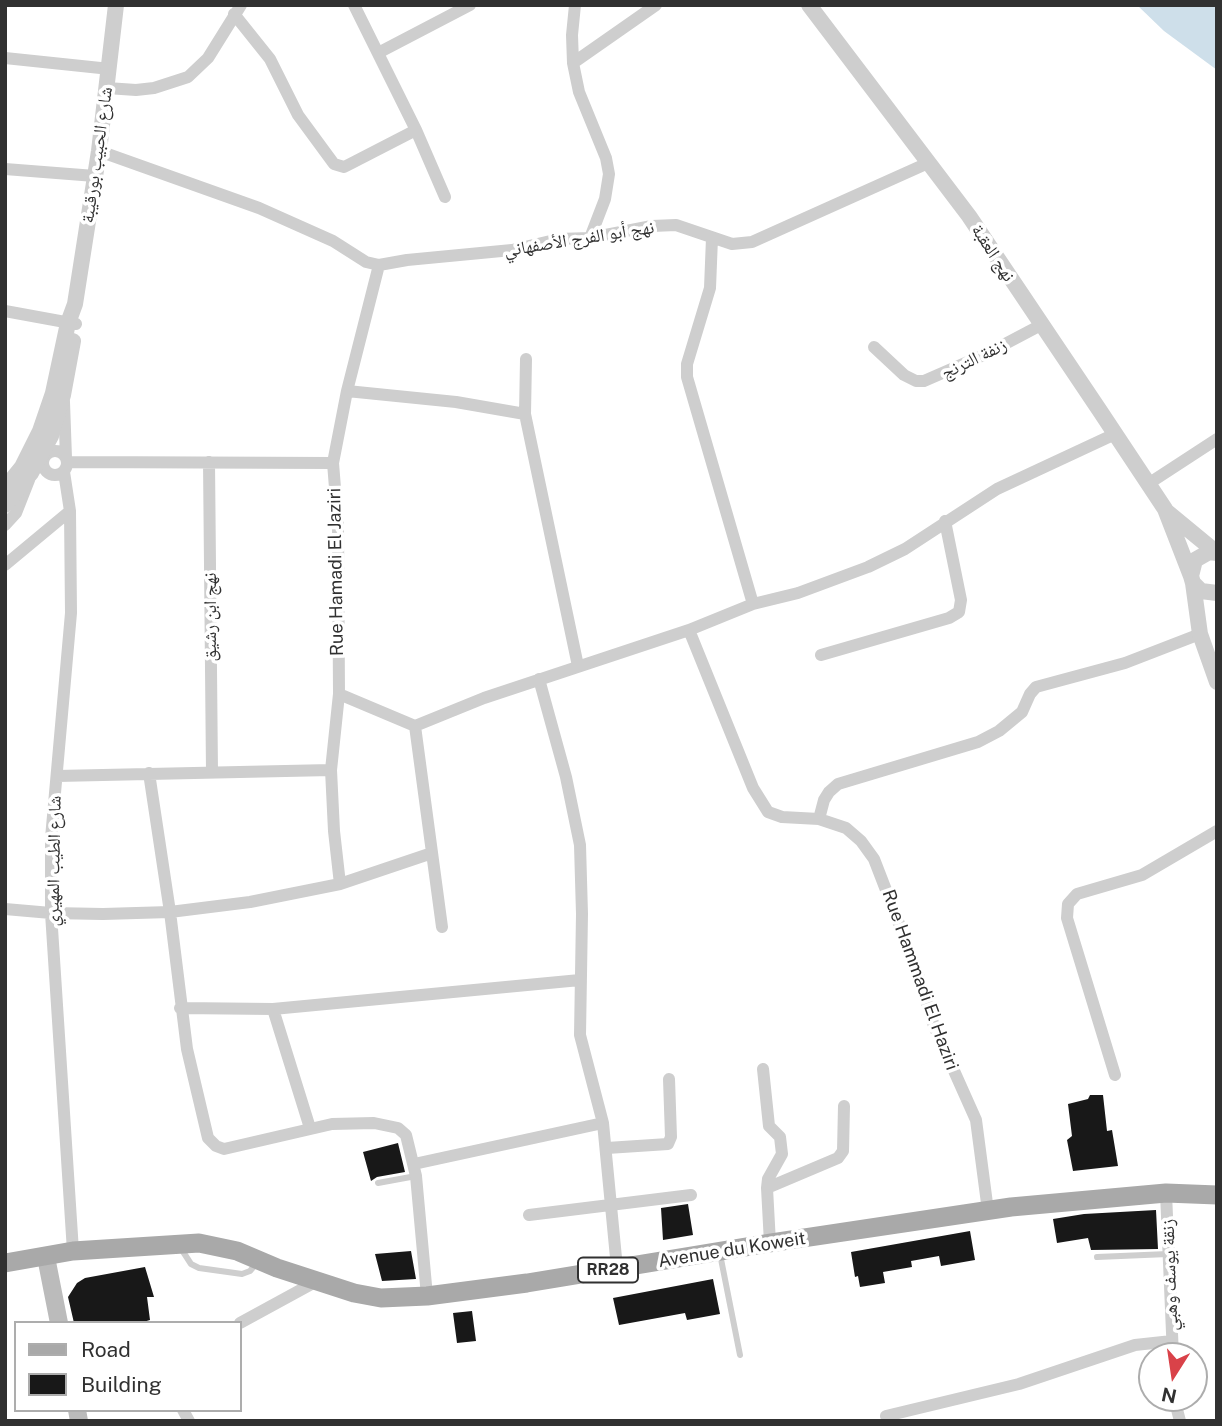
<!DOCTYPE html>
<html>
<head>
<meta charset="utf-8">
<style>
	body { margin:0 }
	#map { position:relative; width:1222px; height:1426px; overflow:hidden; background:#fff; font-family:"Public Sans",sans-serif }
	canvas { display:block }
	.frame { position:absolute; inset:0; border:7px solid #313131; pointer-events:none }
	.legend { position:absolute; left:14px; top:1321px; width:228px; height:91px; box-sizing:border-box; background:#fff; border:2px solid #adadad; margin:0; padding:9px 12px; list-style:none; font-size:21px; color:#313131 }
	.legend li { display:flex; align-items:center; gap:14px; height:35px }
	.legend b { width:35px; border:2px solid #adadad }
	.north { position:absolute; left:1138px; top:1342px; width:70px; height:70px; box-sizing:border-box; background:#fff; border:2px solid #adadad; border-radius:50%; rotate:192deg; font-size:19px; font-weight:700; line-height:28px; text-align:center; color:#313131 }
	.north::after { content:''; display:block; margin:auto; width:24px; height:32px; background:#d94249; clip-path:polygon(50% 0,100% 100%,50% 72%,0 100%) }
</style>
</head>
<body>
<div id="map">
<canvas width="1222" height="1426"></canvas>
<div class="frame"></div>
<ul class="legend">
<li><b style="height:9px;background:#a9a9a9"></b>Road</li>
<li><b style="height:19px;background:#181818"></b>Building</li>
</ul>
<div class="north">N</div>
</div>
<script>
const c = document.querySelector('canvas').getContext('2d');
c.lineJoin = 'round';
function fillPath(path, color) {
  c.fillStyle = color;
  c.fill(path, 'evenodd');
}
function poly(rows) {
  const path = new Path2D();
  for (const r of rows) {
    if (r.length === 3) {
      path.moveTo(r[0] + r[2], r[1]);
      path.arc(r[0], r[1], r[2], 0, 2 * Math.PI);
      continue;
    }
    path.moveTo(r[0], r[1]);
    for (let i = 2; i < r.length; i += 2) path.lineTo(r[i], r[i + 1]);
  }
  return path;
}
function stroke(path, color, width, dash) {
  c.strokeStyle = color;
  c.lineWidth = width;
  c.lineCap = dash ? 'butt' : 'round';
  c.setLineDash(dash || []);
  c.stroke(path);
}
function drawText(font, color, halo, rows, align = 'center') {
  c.font = font + ' "Public Sans","Noto Naskh Arabic",sans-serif';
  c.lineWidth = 7;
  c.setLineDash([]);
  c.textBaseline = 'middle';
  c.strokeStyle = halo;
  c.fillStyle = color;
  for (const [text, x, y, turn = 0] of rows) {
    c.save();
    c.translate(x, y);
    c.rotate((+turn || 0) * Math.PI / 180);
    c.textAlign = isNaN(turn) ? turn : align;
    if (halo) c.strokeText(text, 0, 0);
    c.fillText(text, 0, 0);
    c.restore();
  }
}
const water = poly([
	[1137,5,1217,5,1217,70,1164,31]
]);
const building = poly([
	[1090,1095,1103,1095,1107,1131,1112,1130,1118,1166,1073,1171,1067,1140,1072,1136,1068,1104,1088,1099],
	[398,1143,405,1172,377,1177,371,1181,363,1152],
	[688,1204,693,1235,663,1240,661,1208],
	[1156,1210,1158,1249,1091,1250,1088,1238,1057,1243,1053,1219,1084,1214],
	[970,1231,975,1260,941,1266,939,1256,911,1261,912,1267,883,1272,885,1283,860,1287,858,1276,855,1277,851,1252],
	[411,1251,416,1279,382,1281,375,1254],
	[145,1267,154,1297,147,1297,150,1320,140,1323,74,1323,68,1297,77,1283,85,1278],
	[713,1279,720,1314,687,1320,685,1313,619,1325,613,1298],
	[472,1311,476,1341,457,1343,453,1313]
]);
const service = poly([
	[378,1183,416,1176],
	[180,1247,191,1264,199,1268,242,1274,250,1271,256,1264],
	[720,1254,740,1355],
	[1097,1257,1168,1254]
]);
const minor = poly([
	[354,5,416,130,445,197],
	[575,5,572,35,573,63,579,92,606,158,609,174,605,199,590,238],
	[234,14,270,59,298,115,334,164,344,167,350,164,416,130],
	[378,53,470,5],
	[5,58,110,69],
	[573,63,656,5],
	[107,88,136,90,154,88,188,77,208,58,241,5],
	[99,151,259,208,333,241,366,262,379,265,407,260,512,250,559,239,590,238,652,226,676,225,732,244,752,242,928,163],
	[5,169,95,176],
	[712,238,710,288,687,364,687,377,753,604],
	[5,311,76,324],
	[874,347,904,375,916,381,924,381,986,354,1041,325],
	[526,359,525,414,578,666],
	[347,391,456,402,525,414],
	[64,402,66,458],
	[55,463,12],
	[67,462,333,463],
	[209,462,212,772],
	[64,472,70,511,71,613,51,838,51,913,73,1251],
	[1148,484,1217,439],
	[5,525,16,513,29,480],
	[5,565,70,511],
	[689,630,753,788,768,812,782,817,819,819,846,828,861,841,874,859,915,965,934,1026,976,1120,988,1211],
	[821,655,949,618,959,612,961,600,945,521],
	[539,679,566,777,580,845,582,914,580,1035,603,1123,617,1268],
	[339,694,415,726,484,698,689,630,753,604,798,593,868,567,905,549,997,489,1115,434],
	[415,726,442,927],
	[149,773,170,912,187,1049,208,1138,216,1146,224,1149,332,1124,374,1123,398,1128,406,1135,416,1176,427,1296],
	[57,776,331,770],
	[819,819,824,800,829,792,838,784,978,742,999,731,1022,712,1030,694,1036,687,1125,663,1200,634],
	[340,884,334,831,331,770,339,694,338,525,333,463,347,391,379,265],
	[5,909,51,913,103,914,170,912,250,902,340,884,432,853],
	[180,1008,273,1009,580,980],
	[273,1009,310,1128],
	[763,1069,769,1126,780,1137,782,1154,768,1179,767,1188,770,1243],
	[1115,1075,1067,918,1068,904,1077,894,1142,875,1217,831],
	[607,1148,668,1144,671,1137,669,1079],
	[414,1164,603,1123],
	[767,1188,838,1158,843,1151,844,1106],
	[1166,1193,1173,1356],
	[529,1215,691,1195],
	[240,1323,317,1281],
	[1174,1398,1180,1421],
	[183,1410,189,1421],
	[886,1416,1019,1384,1135,1345,1172,1341]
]);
const tertiary = poly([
	[809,5,969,216,1100,411,1165,509,1191,576],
	[5,488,22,467,40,431,53,393,68,323,75,304,99,151,116,5],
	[5,505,31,473,51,436,63,395,73,341],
	[1166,511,1217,553],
	[1217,553,1209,552,1195,560,1191,576,1193,583,1201,591,1217,593],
	[1193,583,1200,634,1217,682]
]);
const secondary = poly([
	[46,1257,59,1323],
	[77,1410,79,1421]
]);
const primary = poly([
	[5,1263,73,1251,199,1243,237,1251,277,1268,354,1293,381,1298,427,1296,527,1283,770,1243,1011,1207,1166,1193,1217,1195]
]);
const shields = [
	[608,1270,60]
];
const shieldNames = [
	["RR28",608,1270]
];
const streetNames = [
	["شارع الحبيب بورقيبة",97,155,-82],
	["نهج أبو الفرج الأصفهاني",579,239,-9],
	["نهج العقبة",993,253,57],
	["زنفة الترنج",974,359,-26],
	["Rue Hamadi El Jaziri",336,572,-91],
	["نهج ابن رشيق",210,617,-90],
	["شارع الطيب المهيري",54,861,-89],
	["Rue Hammadi El Haziri",920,980,70],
	["Avenue du Koweit",732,1250,-9],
	["زنقة يوسف وهبي",1170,1275,-92]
];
fillPath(water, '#cedfea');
fillPath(building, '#181818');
stroke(service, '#cecece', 6);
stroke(minor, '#cecece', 12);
stroke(tertiary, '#cecece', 16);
stroke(secondary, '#bbb', 18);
stroke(primary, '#a9a9a9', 19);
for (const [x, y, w] of shields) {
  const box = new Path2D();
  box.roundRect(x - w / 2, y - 12.5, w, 25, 5);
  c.fillStyle = '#fff';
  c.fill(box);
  stroke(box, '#313131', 2);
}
drawText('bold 16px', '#313131', null, shieldNames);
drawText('18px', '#313131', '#fff', streetNames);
</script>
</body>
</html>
